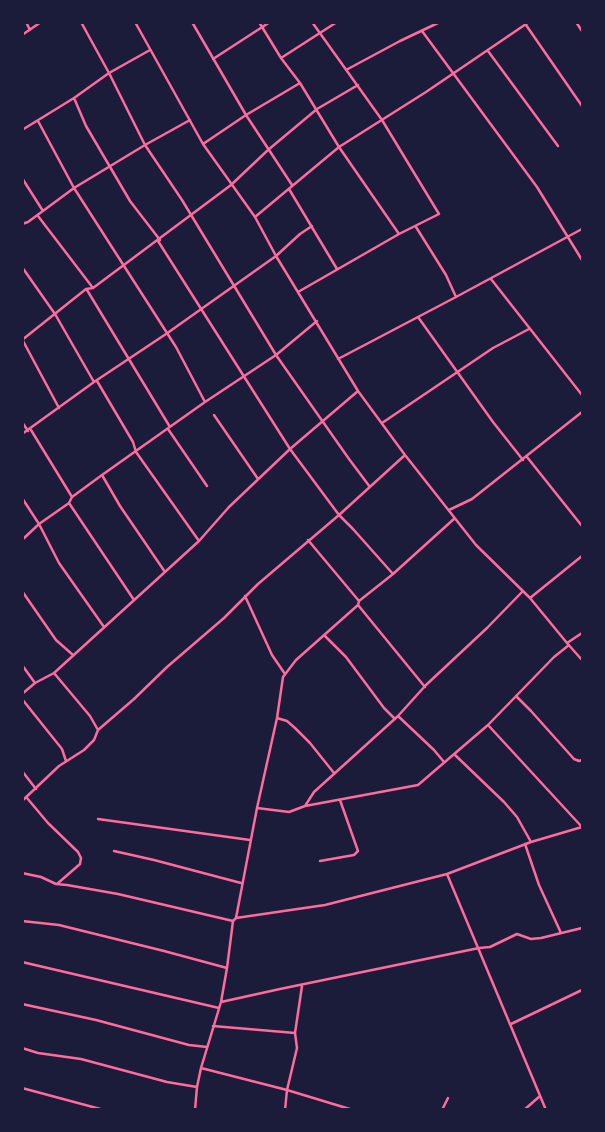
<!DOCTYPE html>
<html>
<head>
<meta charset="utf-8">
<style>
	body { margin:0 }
	#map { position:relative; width:605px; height:1132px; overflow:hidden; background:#1b1b3a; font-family:Roboto,sans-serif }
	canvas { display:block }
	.frame { position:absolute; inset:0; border:24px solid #1b1b3a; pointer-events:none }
</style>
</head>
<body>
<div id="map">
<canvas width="605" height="1132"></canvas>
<div class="frame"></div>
</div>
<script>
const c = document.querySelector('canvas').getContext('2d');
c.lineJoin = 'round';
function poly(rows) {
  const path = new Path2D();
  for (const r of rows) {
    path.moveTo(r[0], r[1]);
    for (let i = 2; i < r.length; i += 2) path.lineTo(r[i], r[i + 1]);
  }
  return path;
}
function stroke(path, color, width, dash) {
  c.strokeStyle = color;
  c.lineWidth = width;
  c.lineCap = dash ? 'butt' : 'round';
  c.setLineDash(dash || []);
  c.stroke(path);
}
const minor = poly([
	[26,22,30,30],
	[81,22,109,73,145,145,190,120],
	[135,22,203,144,255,217,276,256,358,391,405,455,476,545,530,598,567,643,582,660],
	[192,22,246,115,292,185],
	[259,22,281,58,300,83,339,147,399,234],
	[576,22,582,31],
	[526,25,582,106],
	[422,31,537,187,582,260],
	[22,35,41,22],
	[488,51,558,146],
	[281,58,337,22],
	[213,59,270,22],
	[346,70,400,41,440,22],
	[74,98,86,126,130,201,160,240],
	[38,121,74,188,176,347,205,402],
	[22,130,74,98,109,73,150,50],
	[203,144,246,115,300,83],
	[22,178,43,211],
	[289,189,337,269],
	[38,216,93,288],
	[255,217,339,147,426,92,529,22],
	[22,224,28,222,74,188,145,145,182,200,276,355,317,321],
	[416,227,446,275,456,297,582,229],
	[158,241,290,449,339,515,353,529,393,574],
	[22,267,55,314,94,382],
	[491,279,582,395],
	[87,290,170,427],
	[298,292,399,234,439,214,382,120,312,22],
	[418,317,493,422,523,460],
	[22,339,59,408],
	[22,340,86,289,93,288,231,185,268,150,317,109,358,85],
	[338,359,456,297],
	[97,381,133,442,136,452,199,541],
	[214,415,258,479],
	[22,422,28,431],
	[382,423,493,348,529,329],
	[168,429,207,486],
	[31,430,72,497],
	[22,434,94,382,166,334,276,256,300,234,312,226],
	[527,457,582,526],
	[102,475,120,506,165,572],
	[22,498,39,524,59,563,104,627],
	[69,503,134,600],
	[449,510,472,499,582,412],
	[22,540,39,524,69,503,72,497,102,475,205,402,276,355,349,459,370,487],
	[308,540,359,601],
	[22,591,56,640,73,655],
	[245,596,272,655,285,674],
	[530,598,582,556],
	[358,605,425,687],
	[324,635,346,657,384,708,395,719],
	[567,643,582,633],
	[22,665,35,683],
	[22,694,35,683,54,673,132,602,199,541,229,507,290,449,358,391],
	[516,696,531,711,574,759,579,761,582,760],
	[22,699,62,749,66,761],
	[398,716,434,750,444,762],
	[277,718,287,721,295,728,310,743,334,773],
	[488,725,582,827],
	[98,730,134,699,167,667,224,618,258,584,339,515,405,455],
	[454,754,504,802,517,817,531,842],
	[22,771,36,789],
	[27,798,48,823,78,852,81,858,80,864,57,884],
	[22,801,59,766,84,750,94,740,98,730,90,716,54,673],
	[305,806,314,792,398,716,426,685,487,628,522,592],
	[257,808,289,812,305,806,418,785,488,725,554,657,569,645],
	[98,819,250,840],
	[525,844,539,885,561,933],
	[114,851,154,860,241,883],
	[320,861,354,855,358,851,340,800],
	[22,873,41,877,56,884,67,885,118,894,233,921],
	[447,874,546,1110],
	[236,918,325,905,447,874,531,842,582,827],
	[22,921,59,925,164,951,227,968],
	[22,962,219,1008],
	[221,1002,280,989,479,948,490,947,517,934,531,939,541,938,582,928],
	[22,1004,96,1020,189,1045,207,1047],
	[511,1024,582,990],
	[213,1026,295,1033],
	[22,1048,38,1053,81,1059,167,1082,197,1087],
	[201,1068,287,1090,353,1110],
	[22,1088,104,1110],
	[195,1110,197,1087,201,1068,221,1002,227,968,233,921,236,918,257,808,277,718,283,677,296,660,358,605,359,601,393,574,455,518],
	[285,1110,287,1090,297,1048,295,1033,302,986],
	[442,1110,448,1098],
	[524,1110,540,1096]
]);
stroke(minor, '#ff6b9d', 2.5);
</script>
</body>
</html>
